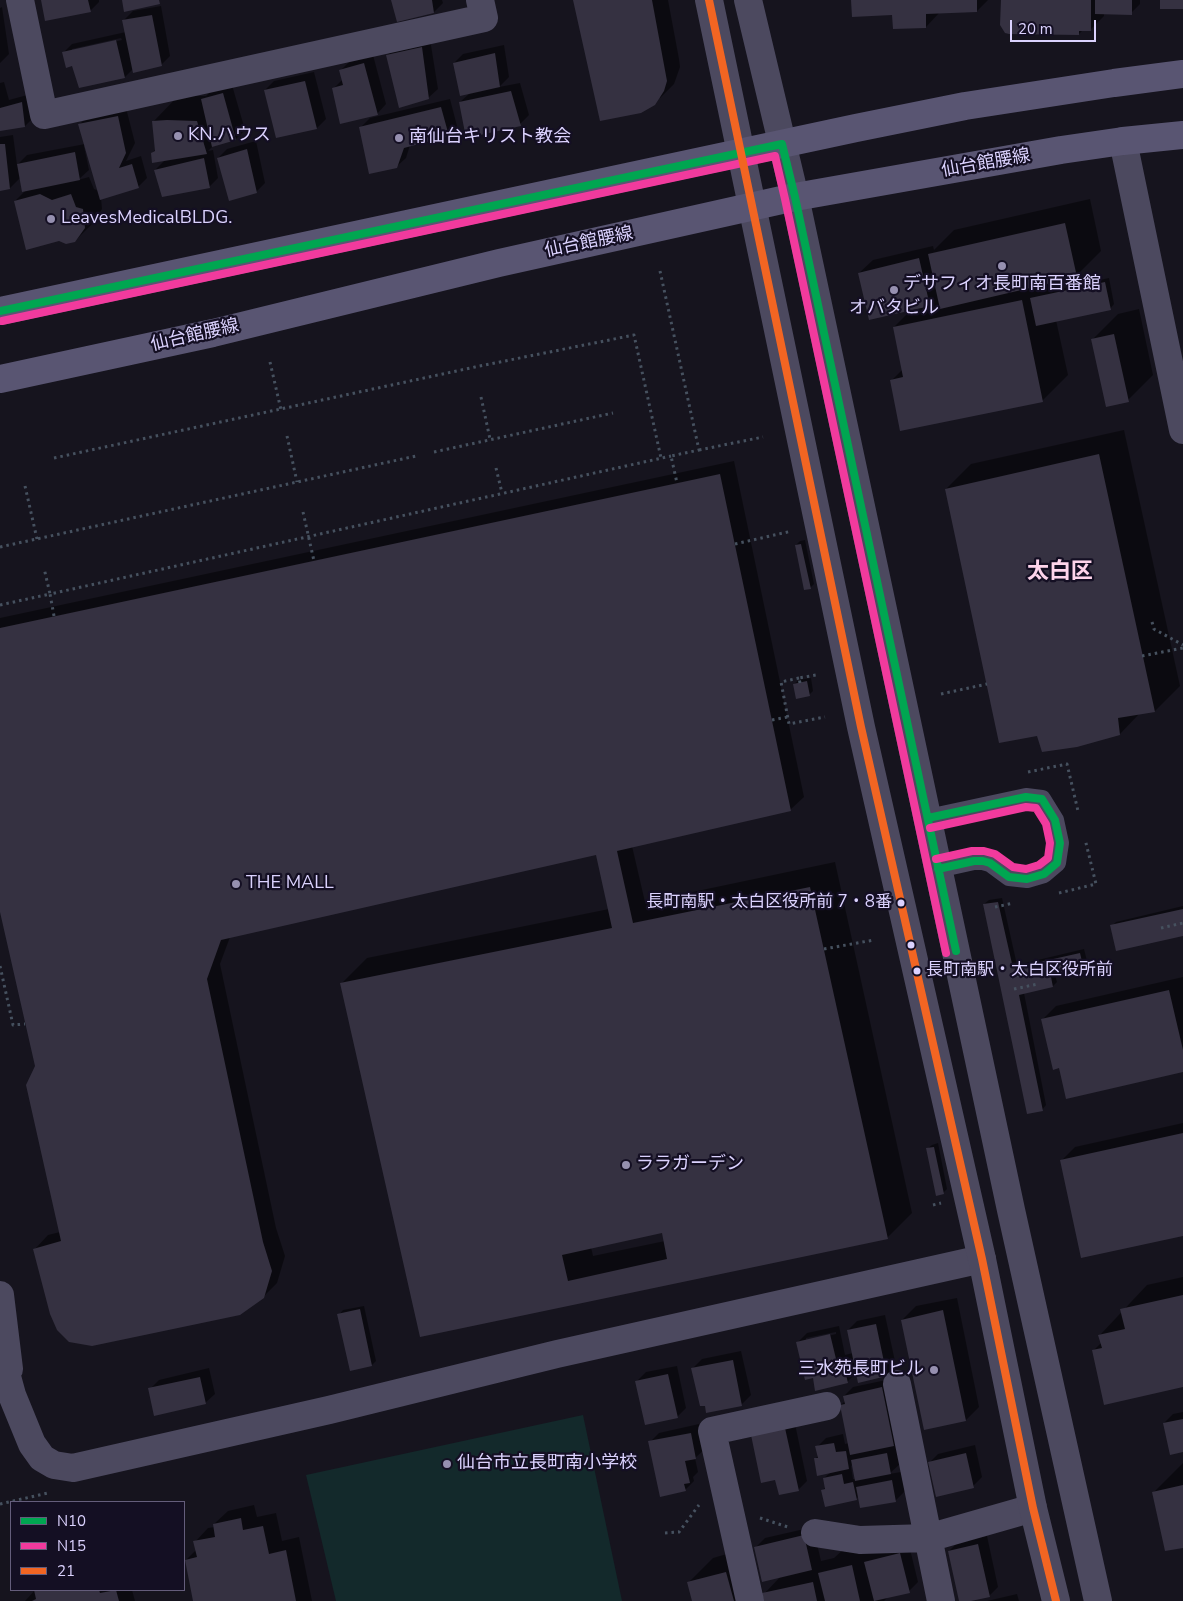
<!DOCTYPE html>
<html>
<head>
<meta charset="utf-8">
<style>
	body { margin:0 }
	#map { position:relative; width:1183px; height:1601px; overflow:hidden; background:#16141e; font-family:"Nunito Sans",sans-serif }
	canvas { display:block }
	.legend { position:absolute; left:10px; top:1501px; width:175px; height:90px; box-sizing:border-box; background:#140f23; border:1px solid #645d7b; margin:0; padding:6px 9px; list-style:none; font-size:15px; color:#dbd2fe }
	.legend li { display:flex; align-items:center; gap:10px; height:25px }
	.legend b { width:25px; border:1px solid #645d7b }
	.scale { position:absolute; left:1010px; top:20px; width:86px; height:22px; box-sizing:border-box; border:2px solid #dbd2fe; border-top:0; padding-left:6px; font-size:15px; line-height:18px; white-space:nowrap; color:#dbd2fe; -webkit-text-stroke:4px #140f23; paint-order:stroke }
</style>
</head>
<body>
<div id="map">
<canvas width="1183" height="1601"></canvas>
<ul class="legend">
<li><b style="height:6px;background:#00a651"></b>N10</li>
<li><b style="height:6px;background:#f13a9d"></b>N15</li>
<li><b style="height:6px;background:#f26522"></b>21</li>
</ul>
<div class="scale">20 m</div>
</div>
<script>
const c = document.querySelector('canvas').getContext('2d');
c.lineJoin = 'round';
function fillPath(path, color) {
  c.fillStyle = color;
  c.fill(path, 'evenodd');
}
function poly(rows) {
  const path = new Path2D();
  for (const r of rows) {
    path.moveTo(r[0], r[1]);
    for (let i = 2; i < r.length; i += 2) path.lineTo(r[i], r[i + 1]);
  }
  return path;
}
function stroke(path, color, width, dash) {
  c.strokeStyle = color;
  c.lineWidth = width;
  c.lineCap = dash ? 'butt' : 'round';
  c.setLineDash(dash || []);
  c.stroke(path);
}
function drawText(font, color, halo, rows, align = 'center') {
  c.font = font + ' "Nunito Sans","Noto Sans JP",sans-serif';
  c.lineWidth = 4.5;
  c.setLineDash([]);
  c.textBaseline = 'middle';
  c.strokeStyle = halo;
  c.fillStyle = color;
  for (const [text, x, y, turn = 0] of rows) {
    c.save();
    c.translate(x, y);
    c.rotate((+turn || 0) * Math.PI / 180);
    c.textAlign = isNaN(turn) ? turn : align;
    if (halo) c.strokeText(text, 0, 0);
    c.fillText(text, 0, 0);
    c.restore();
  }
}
const green = poly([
	[583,1415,622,1601,336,1601,306,1475]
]);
const shadow = poly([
	[43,0,99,0,99,2,90,11],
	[392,0,442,0,443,3,434,12],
	[574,0,668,0,679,59,680,67,674,84,660,98],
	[852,0,988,0,977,11,940,12,926,27],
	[1002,0,1140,0,1140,4,1131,13,1104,13,1104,16,1090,30,1083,30,1079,34],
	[161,6,170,56,161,65,133,69,125,77,73,64,63,53,72,44,126,32,124,20,133,11],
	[121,38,122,40,72,51,72,49],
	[2,7,9,54,0,63,0,8],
	[430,39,438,89,428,98,387,55,396,46],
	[504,45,509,77,499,87,520,83,529,115,520,124,460,102,470,93,454,63,463,54],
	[373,55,386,104,377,114,333,89,342,80,341,70,350,61],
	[314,72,326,119,317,128,265,90,274,81],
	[4,82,9,100,31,94,34,117,25,126,0,129,0,83],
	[232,85,245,130,236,139,213,146,208,151,213,150,218,178,209,187,155,170,166,159,152,153,156,149,153,122,178,96,206,96,212,90],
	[450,99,457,126,448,135,410,145,406,158,396,167,361,127,370,118],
	[126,108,135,143,126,161,141,156,147,178,138,187,101,198,102,209,93,223,75,241,15,201,26,190,21,177,10,188,0,190,0,137,13,135,17,165,27,155,85,144,80,124,89,115],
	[84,146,86,146,99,191,94,189,89,177,78,180,89,170],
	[256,141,265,183,256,192,218,158,227,149],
	[1090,199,1101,251,1076,276,1048,283,1050,291,1109,278,1114,304,1110,309,1056,320,1068,375,1043,400,891,381,903,369,894,327,912,309,859,273,873,260,933,246,934,250,954,230],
	[1139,309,1153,375,1128,400,1093,339,1118,314],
	[1124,430,1180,686,1155,711,1140,713,1120,734,946,489,971,464],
	[734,461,804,797,790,810,632,846,645,902,835,862,912,1213,887,1238,421,1335,342,983,367,958,609,909,597,854,230,937,220,964,276,1228,285,1256,277,1283,263,1297,35,1249,48,1235,60,1232,36,1066,0,906,0,618],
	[663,1232,665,1241,593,1256,591,1247],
	[805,540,814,584,810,588,796,545,800,541],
	[811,678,813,691,809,695,794,684,799,680],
	[1002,898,1017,965,1084,949,1088,965,1083,969,1055,975,1057,982,1053,986,1024,993,1046,1105,1042,1110,984,904,989,900],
	[1183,906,1183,935,1112,926,1116,922],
	[1183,977,1183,1071,1060,1067,1043,1019,1056,1006],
	[1183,1123,1183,1235,1061,1161,1075,1147],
	[938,1143,947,1189,943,1193,927,1149,932,1145],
	[1183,1277,1183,1386,1093,1351,1102,1342,1100,1335,1147,1285],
	[957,1298,979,1407,966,1420,902,1320,916,1306],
	[364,1306,376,1361,372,1365,339,1315,343,1310],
	[885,1315,896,1366,887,1375,857,1372,847,1382,814,1376,798,1342,807,1333,839,1326,845,1355,853,1353,848,1330,857,1321],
	[836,1332,836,1334,806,1341,806,1338],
	[741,1351,751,1395,742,1404,693,1368,702,1359],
	[677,1366,686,1408,677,1417,637,1381,646,1372],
	[209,1368,215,1394,205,1403,150,1389,159,1380],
	[891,1379,900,1464,889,1474,901,1472,905,1491,896,1500,861,1507,859,1496,856,1499,823,1490,826,1486,824,1478,831,1472,815,1459,819,1455,817,1447,826,1438,843,1434,845,1444,849,1443,841,1405,845,1401,844,1396,853,1387],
	[853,1464,856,1479,853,1479,851,1466],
	[1183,1412,1183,1451,1164,1423,1173,1414],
	[794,1419,807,1481,798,1490,776,1479,752,1435],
	[699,1424,705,1449,695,1458,698,1472,693,1477,694,1481,685,1490,650,1442,659,1433],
	[975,1445,982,1477,973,1486,929,1463,938,1454],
	[1183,1463,1183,1546,1154,1492],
	[254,1505,257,1517,276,1513,282,1541,299,1537,312,1601,194,1601,186,1560,196,1550,195,1542,208,1528,215,1527,214,1524,228,1511],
	[813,1527,821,1561,834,1558,845,1548,909,1545,918,1582,909,1591,888,1597,884,1601,765,1601,764,1594,781,1576,756,1547,765,1538],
	[987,1536,998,1587,989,1596,961,1601,949,1551,958,1542],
	[751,1547,763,1593,755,1601,693,1601,688,1583,713,1558],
	[35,1590,132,1590,135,1601,25,1601],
	[1017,1594,1019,1601,987,1601]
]);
const building = poly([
	[41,0,88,0,91,12,45,21],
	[122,0,159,0,160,4,124,12],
	[391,0,432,0,434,13,397,22],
	[573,0,652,0,667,81,664,91,655,105,641,113,600,121],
	[851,0,977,0,977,12,926,14,926,28,893,29,892,15,852,17],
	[1001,0,1091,0,1091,31,1079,31,1079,35,1009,34,1005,33,1000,25],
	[1095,0,1132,0,1132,15,1095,14],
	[1160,0,1183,0,1183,9,1160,9],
	[152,15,162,66,133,73,122,20],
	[116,40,125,78,79,88,72,66,66,68,62,52],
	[422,47,429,99,399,108,386,55],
	[495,53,500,87,460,96,453,63],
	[364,63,378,115,340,124,332,88,343,85,339,70],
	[305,81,317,129,276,138,264,90],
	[511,91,521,126,466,138,459,102],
	[223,93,236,140,212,147,201,99],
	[22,102,25,127,0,131,0,108],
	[441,107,449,136,404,148,397,168,369,174,359,127],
	[118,116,126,153,119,168,132,164,139,188,100,200,78,124],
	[167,120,197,121,207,154,152,163,151,153,155,151,152,121],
	[0,144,5,144,10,189,0,191],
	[247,149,257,193,229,201,217,158],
	[75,152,80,180,22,192,17,164],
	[204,158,210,188,162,197,154,170],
	[40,194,52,200,71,194,76,207,83,209,85,228,75,242,66,244,59,241,26,250,14,201],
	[1065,223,1077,277,940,309,928,254],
	[919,258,930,306,869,320,858,273],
	[1105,282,1111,310,1036,326,1030,298],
	[1022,300,1043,402,900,431,890,380,903,377,893,327],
	[1114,334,1129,402,1106,407,1091,339],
	[1099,454,1155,712,1118,718,1120,735,1077,747,1042,752,1037,736,999,743,945,489],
	[720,474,791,811,617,851,633,923,810,887,888,1239,420,1337,340,983,612,928,596,855,221,940,207,979,263,1242,272,1271,264,1298,240,1315,92,1346,69,1342,57,1330,50,1314,33,1249,61,1241,26,1085,35,1066,0,912,0,628],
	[662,1233,667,1259,568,1281,562,1255],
	[801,544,811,589,804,590,795,545],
	[807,681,810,696,796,699,793,684],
	[998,902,1013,968,1080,953,1084,970,1051,977,1053,987,1019,995,1043,1111,1027,1114,983,904],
	[1183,909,1183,936,1116,951,1110,925],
	[1169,990,1183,1050,1183,1072,1066,1099,1059,1068,1053,1070,1041,1019],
	[1183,1133,1183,1236,1081,1258,1060,1160],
	[934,1147,944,1194,936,1196,926,1148],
	[1183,1295,1183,1387,1104,1405,1092,1350,1102,1348,1098,1335,1125,1329,1120,1309],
	[360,1309,372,1366,350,1371,337,1314],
	[943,1310,966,1421,924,1430,901,1320],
	[876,1324,887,1376,858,1383,847,1330],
	[830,1334,837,1363,843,1362,848,1383,815,1391,813,1378,805,1380,796,1342],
	[733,1360,742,1406,706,1413,705,1406,700,1406,691,1368],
	[668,1374,678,1418,645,1425,635,1381],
	[200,1377,206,1404,154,1416,148,1388],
	[882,1387,894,1446,850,1455,840,1405,845,1404,843,1396],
	[1183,1419,1183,1452,1170,1455,1163,1423],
	[785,1428,799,1491,779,1495,775,1480,761,1483,751,1435],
	[691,1433,696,1459,685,1461,690,1483,684,1484,686,1491,660,1497,648,1441],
	[834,1443,836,1452,846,1451,849,1469,817,1476,814,1458,818,1458,815,1446],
	[887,1453,891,1474,855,1481,851,1460],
	[966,1453,974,1488,936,1497,928,1462],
	[842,1474,844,1484,853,1482,857,1500,825,1507,821,1490,825,1489,823,1478],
	[892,1480,896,1502,860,1508,856,1487],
	[1183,1485,1183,1548,1165,1551,1152,1492],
	[241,1518,243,1530,263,1526,269,1554,286,1550,296,1601,193,1601,185,1560,197,1557,193,1541,215,1537,213,1524],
	[804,1535,812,1570,762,1582,754,1547],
	[978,1544,990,1597,971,1601,959,1601,948,1551],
	[900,1553,910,1593,874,1601,864,1562],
	[852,1565,860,1601,825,1601,818,1573],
	[726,1572,734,1601,692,1601,687,1582],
	[813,1582,817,1601,764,1601,762,1593],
	[34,1590,99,1590,100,1593,116,1590,119,1601,32,1601,36,1599]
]);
const path = poly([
	[660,271,699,450,671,456,677,483],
	[270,362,281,410],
	[481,397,490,439],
	[287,436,297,482],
	[699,450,763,437],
	[434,452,613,413],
	[54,458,475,367,634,335,661,458],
	[496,468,502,493],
	[25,486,37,539],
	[303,512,314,561],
	[735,544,792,531],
	[0,547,416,456],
	[0,605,50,594,44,568],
	[54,616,50,594,671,456],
	[1152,622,1154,629,1183,645],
	[1142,656,1183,648],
	[799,678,781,682,789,724,825,717],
	[800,683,799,678,816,675],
	[941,694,987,684],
	[772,720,788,717],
	[1028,772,1067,764,1078,811],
	[1059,893,1096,884,1085,839],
	[995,907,1014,903],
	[1161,928,1183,923],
	[824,949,874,940],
	[0,966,13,1025,25,1024],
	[1011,977,1060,967],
	[1014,989,1038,984],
	[933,1205,941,1203],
	[0,1504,48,1493],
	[760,1518,788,1527],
	[665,1533,679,1532,699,1505]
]);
const service = poly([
	[928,818,1026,797,1042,799,1055,820,1060,843,1057,863,1044,874,1027,879,1009,877,990,863,983,861,974,861,938,869]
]);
const minor = poly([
	[20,0,44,115,484,18,480,0],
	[0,1295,9,1369],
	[0,1351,12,1395,32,1444,42,1458,54,1465,73,1468,329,1410,557,1354,982,1259],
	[897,1384,941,1601],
	[815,1533,860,1540,928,1538,1033,1508],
	[750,1601,712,1431,827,1406]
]);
const tertiary = poly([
	[709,0,861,727,982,1259,1033,1508,1056,1601],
	[748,0,795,197,1011,1210,1098,1601],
	[1123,141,1183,430]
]);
const secondary = poly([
	[0,311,856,128,965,106,1114,83,1183,74],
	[0,379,213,333,499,263,795,197,1061,150,1123,141,1183,135]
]);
const bus1 = poly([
	[0,311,782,144,795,197,956,951],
	[928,818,1026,797,1042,799,1055,820,1060,843,1057,863,1044,874,1027,879,1009,877,990,863,983,861,974,861,938,869]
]);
const bus2 = poly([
	[2,321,775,156,785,199,946,953],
	[930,828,1026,807,1036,808,1046,824,1050,843,1048,858,1039,865,1026,869,1013,867,995,854,984,851,972,851,936,859]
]);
const bus3 = poly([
	[709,0,861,727,982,1259,1033,1508,1056,1601]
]);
const markers = [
	[178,136,5,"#9690b0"],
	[399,138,5,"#9690b0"],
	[51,219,5,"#9690b0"],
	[1002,266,5,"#9690b0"],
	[894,290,5,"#9690b0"],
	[236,884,5,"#9690b0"],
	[901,903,4.5,"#dbd2fe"],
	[911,945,4.5,"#dbd2fe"],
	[917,971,4.5,"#dbd2fe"],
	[626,1165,5,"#9690b0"],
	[934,1370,5,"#9690b0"],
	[447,1464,5,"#9690b0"]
];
const busNames = [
	["長町南駅・太白区役所前 7・8番",892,903],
	["長町南駅・太白区役所前",926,971,"left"]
];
const poiNames = [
	["KN.ハウス",188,136],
	["南仙台キリスト教会",409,138],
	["LeavesMedicalBLDG.",61,219],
	["デサフィオ長町南百番館",1002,285,"center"],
	["オバタビル",894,309,"center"],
	["THE MALL",246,884],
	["ララガーデン",636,1165],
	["三水苑長町ビル",924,1370,"right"],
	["仙台市立長町南小学校",457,1464]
];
const streetNames = [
	["仙台館腰線",986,164,-10],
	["仙台館腰線",589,243,-12],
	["仙台館腰線",195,336,-13]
];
const districtNames = [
	["太白区",1060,573]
];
fillPath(green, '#13292b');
fillPath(shadow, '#0007');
fillPath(building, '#353141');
stroke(path, '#46515f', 3, [2.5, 4]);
stroke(service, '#4c495f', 18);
stroke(minor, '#4c495f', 28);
stroke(tertiary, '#4c495f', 28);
stroke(secondary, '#595572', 28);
stroke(bus1, '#00a651', 8);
stroke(bus2, '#f13a9d', 8);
stroke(bus3, '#f26522', 8);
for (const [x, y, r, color] of markers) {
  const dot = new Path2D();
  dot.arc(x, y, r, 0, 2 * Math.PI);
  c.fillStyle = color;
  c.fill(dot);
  stroke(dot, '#140f23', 2);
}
drawText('17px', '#dbd2fe', '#140f23', busNames, 'right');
drawText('18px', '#dbd2fe', '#140f23', poiNames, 'left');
drawText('18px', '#dbd2fe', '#140f23', streetNames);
drawText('bold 22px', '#fed4eb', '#140f23', districtNames);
</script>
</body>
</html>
